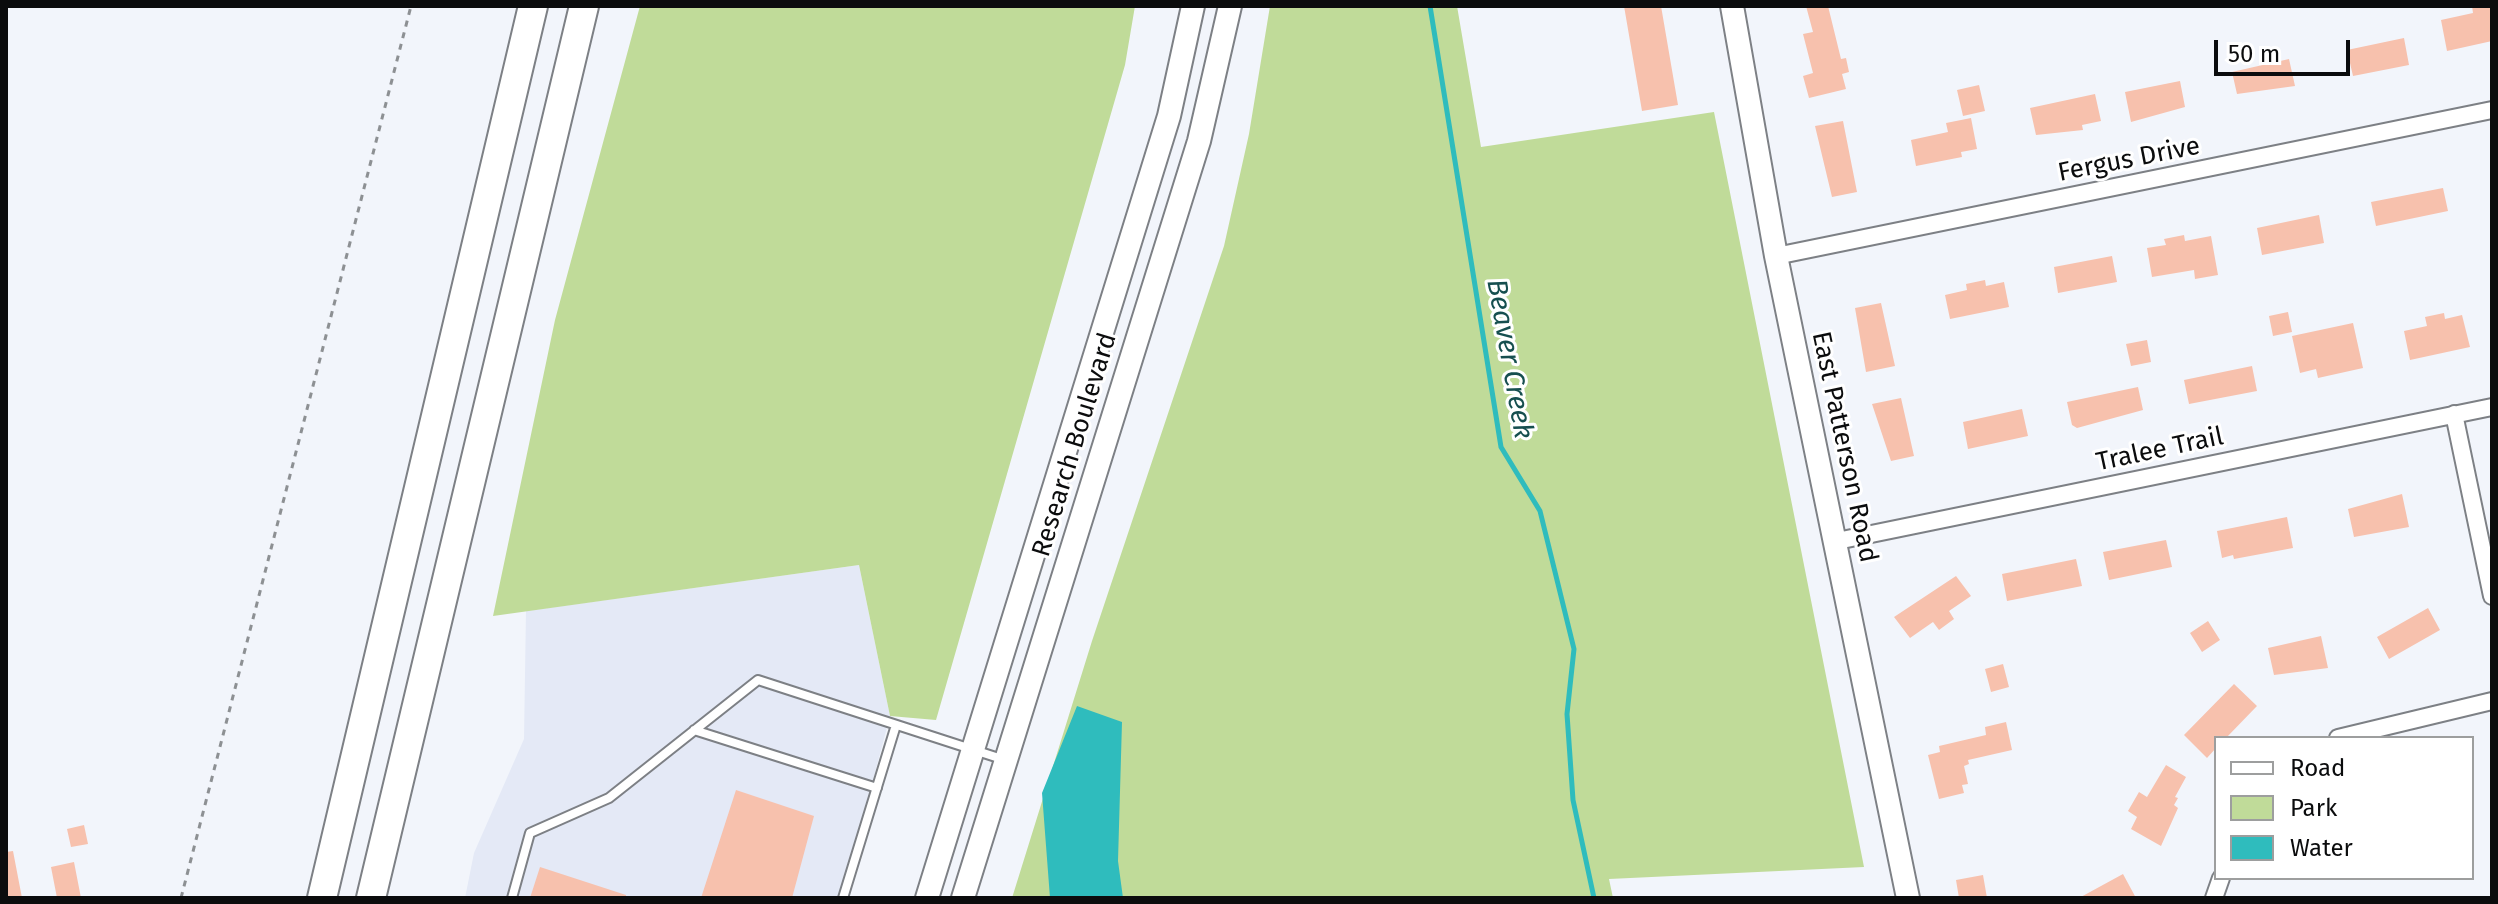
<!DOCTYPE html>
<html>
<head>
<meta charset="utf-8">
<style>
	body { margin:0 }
	#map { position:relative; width:2498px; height:904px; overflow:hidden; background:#f2f5fb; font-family:"Fira Sans",sans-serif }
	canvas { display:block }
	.frame { position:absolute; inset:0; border:8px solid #0b0c0d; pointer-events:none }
	.legend { position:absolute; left:2214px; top:736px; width:260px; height:144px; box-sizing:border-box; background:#fff; border:2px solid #9d9e9e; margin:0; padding:10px 14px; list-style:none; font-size:24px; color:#0b0c0d }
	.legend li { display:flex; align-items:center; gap:16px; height:40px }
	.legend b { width:40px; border:2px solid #9d9e9e }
	.scale { position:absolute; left:2214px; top:40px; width:136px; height:36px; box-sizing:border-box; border:4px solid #0b0c0d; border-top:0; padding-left:10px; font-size:24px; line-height:28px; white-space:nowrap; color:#0b0c0d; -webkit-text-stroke:6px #fff; paint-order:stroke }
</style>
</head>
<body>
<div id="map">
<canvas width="2498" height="904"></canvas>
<div class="frame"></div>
<ul class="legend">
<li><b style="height:10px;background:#fff"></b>Road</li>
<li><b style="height:22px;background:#c0db99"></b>Park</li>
<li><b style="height:22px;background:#2fbcbd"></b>Water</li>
</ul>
<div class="scale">50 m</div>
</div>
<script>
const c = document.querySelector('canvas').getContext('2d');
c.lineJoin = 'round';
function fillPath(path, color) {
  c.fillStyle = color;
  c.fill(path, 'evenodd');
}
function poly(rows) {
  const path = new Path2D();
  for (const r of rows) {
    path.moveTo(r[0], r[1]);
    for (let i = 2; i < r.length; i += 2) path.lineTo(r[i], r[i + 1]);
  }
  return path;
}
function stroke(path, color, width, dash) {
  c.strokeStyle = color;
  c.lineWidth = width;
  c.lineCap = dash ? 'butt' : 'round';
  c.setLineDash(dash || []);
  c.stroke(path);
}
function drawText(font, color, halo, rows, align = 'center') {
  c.font = font + ' "Fira Sans",sans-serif';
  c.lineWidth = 6;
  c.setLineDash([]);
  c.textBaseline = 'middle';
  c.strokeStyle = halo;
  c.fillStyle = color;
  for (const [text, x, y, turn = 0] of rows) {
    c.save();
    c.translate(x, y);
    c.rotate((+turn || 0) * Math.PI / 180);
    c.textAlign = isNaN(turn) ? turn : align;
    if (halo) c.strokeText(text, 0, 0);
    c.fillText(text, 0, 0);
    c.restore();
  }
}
const built = poly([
	[859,565,890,716,842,898,465,898,474,853,524,739,526,611]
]);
const green = poly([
	[640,6,1135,6,1125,65,936,720,890,716,859,565,493,616,555,320],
	[1270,6,1457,6,1481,147,1714,112,1864,867,1609,879,1613,898,1012,898,1092,641,1224,246,1249,134]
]);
const water = poly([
	[1077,706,1122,722,1118,861,1123,898,1050,898,1042,793]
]);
const stream = poly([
	[1430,6,1501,447,1540,511,1574,649,1567,714,1573,800,1594,898]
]);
const building = poly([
	[1624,6,1661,6,1678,105,1642,111],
	[1806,6,1828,6,1841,59,1846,58,1849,72,1842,74,1846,89,1809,98,1803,76,1813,73,1803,34,1813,32],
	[2472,6,2490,6,2492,41,2447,51,2441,20,2473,13],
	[2404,38,2409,65,2353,76,2347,50],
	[2289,59,2295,86,2237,94,2232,72],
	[2180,81,2185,107,2131,122,2125,92],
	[1979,85,1985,111,1963,116,1957,90],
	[2095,94,2101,121,2082,125,2083,130,2036,135,2030,108],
	[1971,118,1977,149,1961,152,1962,157,1916,166,1911,140,1948,132,1946,123],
	[1843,121,1857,192,1832,197,1815,126],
	[2443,188,2448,211,2376,226,2371,202],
	[2319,215,2324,243,2262,255,2257,228],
	[2184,235,2185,241,2211,236,2218,275,2195,279,2194,270,2152,277,2147,248,2166,245,2164,239],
	[2112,256,2117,282,2058,293,2054,267],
	[1985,280,1986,286,2004,282,2009,307,1950,319,1945,295,1967,290,1966,284],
	[1881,303,1895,366,1866,372,1855,308],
	[2288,312,2292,332,2273,336,2269,316],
	[2444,313,2445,319,2462,315,2470,347,2410,360,2404,331,2427,326,2425,317],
	[2353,323,2363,368,2318,378,2316,369,2300,373,2292,336],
	[2147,340,2151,362,2131,366,2126,344],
	[2252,366,2257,391,2189,404,2184,380],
	[2138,387,2143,410,2077,428,2072,425,2067,402],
	[1901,398,1914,456,1891,461,1872,404],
	[2022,409,2028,436,1968,449,1963,422],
	[2402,494,2409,527,2354,537,2348,509],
	[2287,517,2293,548,2234,559,2233,555,2222,558,2217,531],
	[2166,540,2172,567,2109,580,2103,552],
	[2076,559,2082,586,2007,601,2002,574],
	[1956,576,1971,596,1949,611,1954,619,1939,630,1933,622,1910,638,1894,617],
	[2428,608,2440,630,2389,659,2377,637],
	[2208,621,2220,640,2202,652,2190,633],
	[2321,636,2328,668,2274,675,2268,648],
	[2003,664,2009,687,1991,692,1985,669],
	[2234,684,2257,706,2226,738,2216,738,2216,748,2207,758,2184,735],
	[2006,722,2012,750,1968,760,1969,764,1964,766,1968,784,1962,785,1964,793,1939,799,1928,755,1940,752,1939,746,1986,735,1985,727],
	[2166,765,2186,777,2175,797,2178,798,2174,805,2178,808,2161,846,2131,829,2137,817,2128,811,2139,792,2147,797],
	[736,790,814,816,792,898,701,898],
	[84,825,88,844,71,847,67,829],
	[13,851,22,898,6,898,6,852],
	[74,862,81,898,57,898,51,867],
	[540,867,626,895,626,898,530,898],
	[2123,874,2136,898,2079,898],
	[1983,875,1987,898,1959,898,1956,880]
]);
const path = poly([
	[181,898,411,6]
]);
const lane = poly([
	[694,730,877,788],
	[512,898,530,833,609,798,758,680,1005,760],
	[843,898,896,725]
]);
const street = poly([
	[1776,256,2492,110],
	[2454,414,2492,596],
	[1837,541,2492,407],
	[2338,738,2492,701],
	[2214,898,2221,878]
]);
const secondary = poly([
	[1732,6,1776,256,1908,898],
	[927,898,1169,116,1193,6],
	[963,898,1199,141,1230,6]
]);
const highway = poly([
	[322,898,533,6],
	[371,898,584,6]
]);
const streetNames = [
	["Fergus Drive",2129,160,-11],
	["Research Boulevard",1075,445,-73],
	["East Patterson Road",1844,447,78],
	["Tralee Trail",2160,450,-12]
];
const waterNames = [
	["Beaver Creek",1509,359,80]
];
fillPath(built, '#e4e9f6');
fillPath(green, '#c0db99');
fillPath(water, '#2fbcbd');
stroke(stream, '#2fbcbd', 5);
fillPath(building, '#f7c1ad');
stroke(lane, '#7d8085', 12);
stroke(street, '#7d8085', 20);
stroke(secondary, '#7d8085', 26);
stroke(highway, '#7d8085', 32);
stroke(path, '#8d9093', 3, [6, 6]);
stroke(lane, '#fff', 8);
stroke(street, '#fff', 16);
stroke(secondary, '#fff', 22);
stroke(highway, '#fff', 28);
drawText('26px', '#0b0c0d', '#fff', streetNames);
drawText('italic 28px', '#164f4f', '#fff', waterNames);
</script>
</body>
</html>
